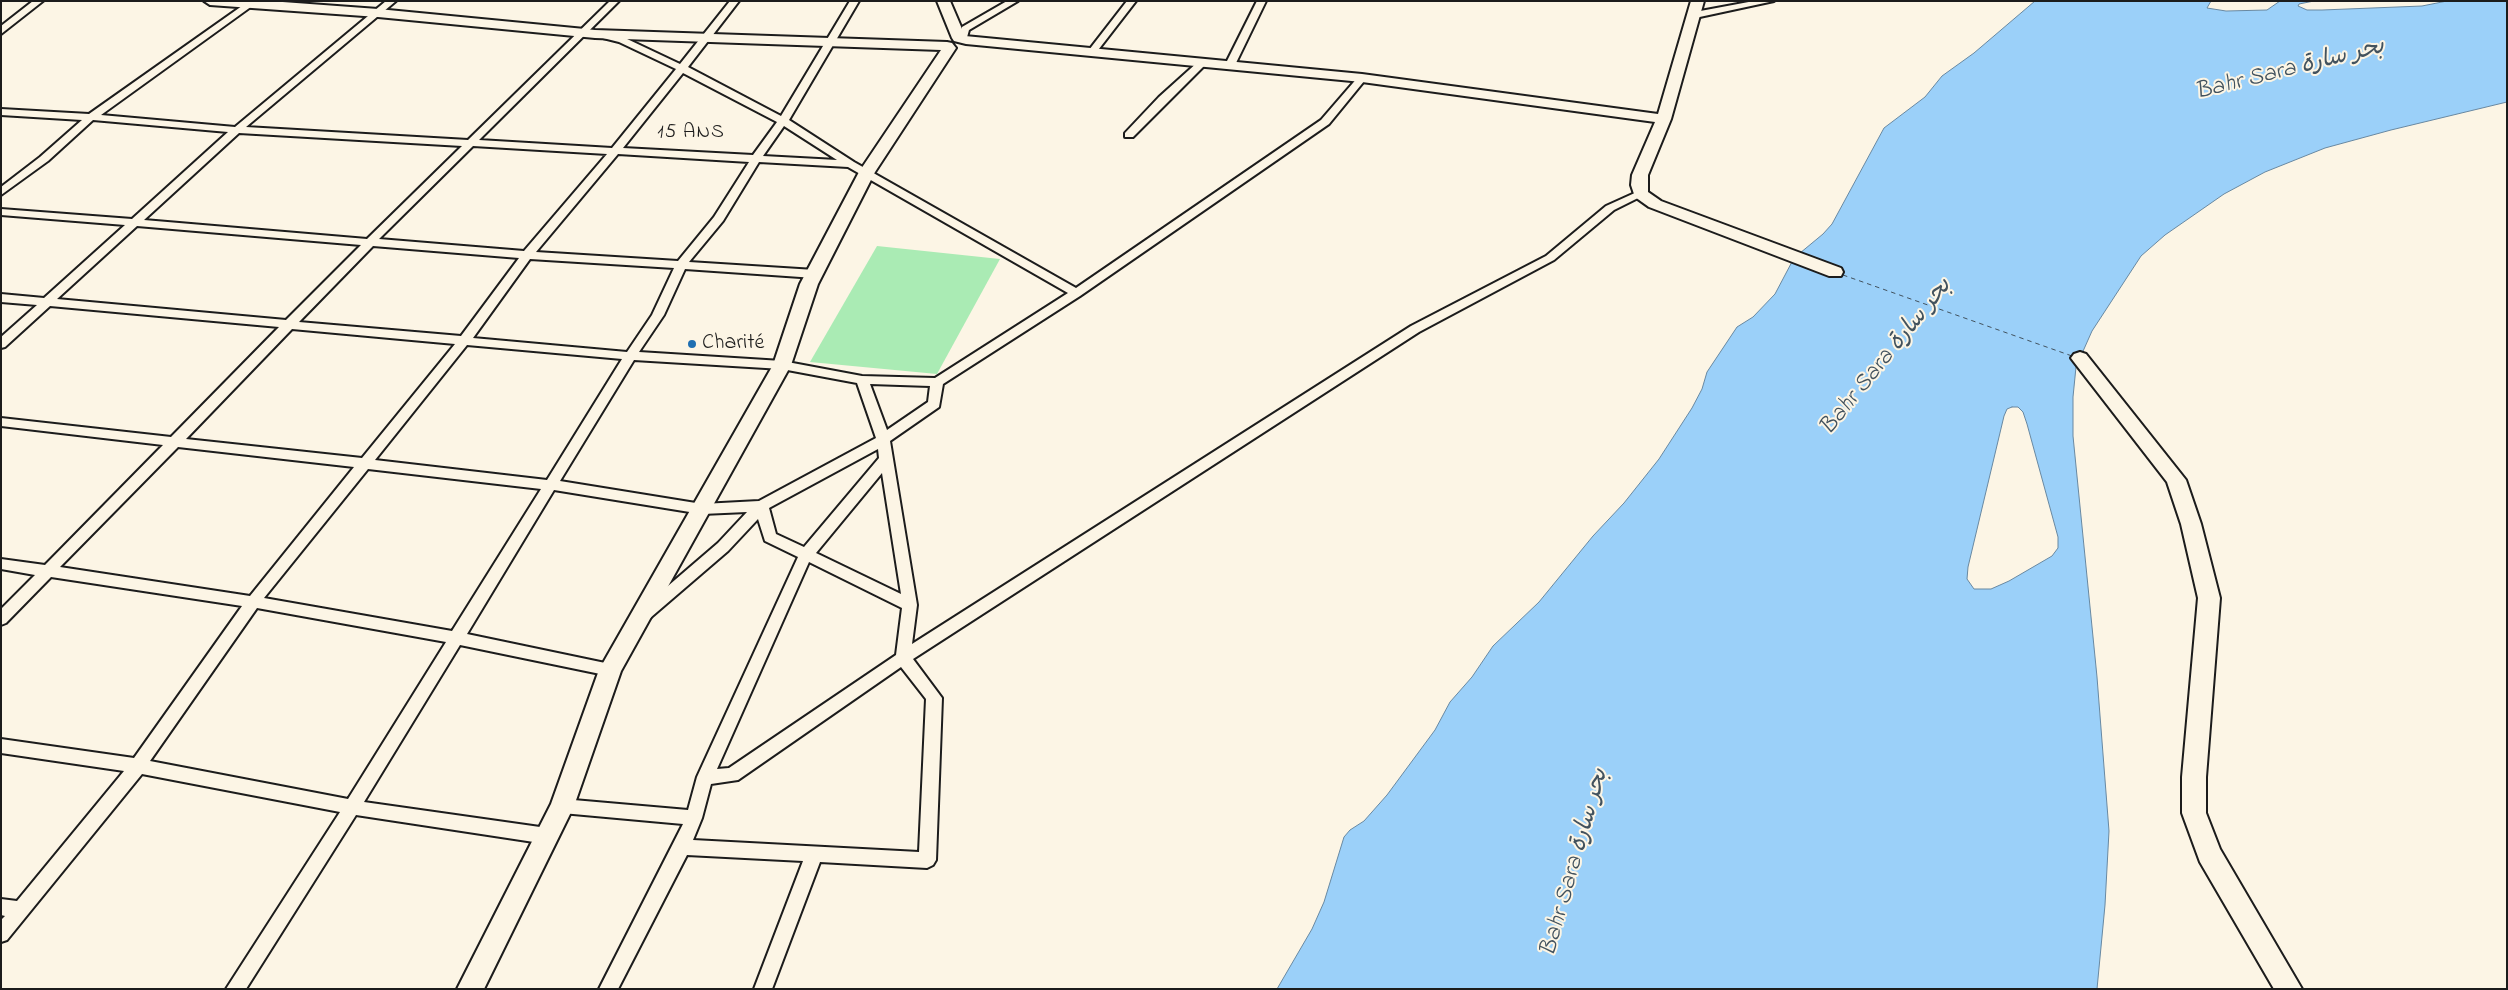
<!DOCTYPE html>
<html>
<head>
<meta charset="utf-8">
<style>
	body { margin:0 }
	#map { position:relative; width:2508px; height:990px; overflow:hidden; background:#fcf5e5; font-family:"Indie Flower",sans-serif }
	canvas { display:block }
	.frame { position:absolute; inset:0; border:2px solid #1c1c1c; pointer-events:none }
</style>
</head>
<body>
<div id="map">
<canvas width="2508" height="990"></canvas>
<div class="frame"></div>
</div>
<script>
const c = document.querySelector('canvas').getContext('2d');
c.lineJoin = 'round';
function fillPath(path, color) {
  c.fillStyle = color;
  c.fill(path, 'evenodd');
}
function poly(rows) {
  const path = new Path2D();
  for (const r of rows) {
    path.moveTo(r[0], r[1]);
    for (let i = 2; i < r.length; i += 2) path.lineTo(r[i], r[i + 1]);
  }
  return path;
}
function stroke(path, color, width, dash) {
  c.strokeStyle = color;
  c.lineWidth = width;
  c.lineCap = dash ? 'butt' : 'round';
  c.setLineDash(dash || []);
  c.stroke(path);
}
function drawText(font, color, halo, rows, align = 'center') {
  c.font = font + ' "Indie Flower","Playpen Sans Arabic",sans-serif';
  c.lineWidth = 4;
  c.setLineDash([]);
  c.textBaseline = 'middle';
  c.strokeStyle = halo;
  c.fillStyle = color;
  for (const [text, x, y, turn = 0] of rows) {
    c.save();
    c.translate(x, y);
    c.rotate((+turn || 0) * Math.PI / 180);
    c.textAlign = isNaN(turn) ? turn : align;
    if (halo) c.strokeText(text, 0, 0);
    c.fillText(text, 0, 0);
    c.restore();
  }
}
const green = poly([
	[877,246,1000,259,937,374,810,362]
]);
const water = poly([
	[2035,1,2211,1,2207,8,2226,11,2267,10,2280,1,2314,1,2299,4,2298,6,2307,10,2322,10,2422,6,2447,1,2507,1,2507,102,2391,130,2325,148,2265,172,2224,194,2165,235,2141,256,2092,331,2076,367,2073,397,2073,436,2097,677,2109,831,2105,905,2097,989,1277,989,1312,929,1324,902,1344,837,1350,830,1364,821,1387,795,1435,730,1450,702,1472,677,1493,646,1539,602,1593,536,1624,503,1659,459,1692,408,1702,389,1707,372,1737,327,1753,317,1775,294,1794,258,1823,234,1832,224,1884,128,1925,97,1942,76,1974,53,2035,1],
	[2012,407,2018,407,2023,412,2027,424,2058,537,2058,548,2052,556,2009,581,1991,589,1974,589,1967,579,1968,567,2004,416,2007,409,2012,407]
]);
const ferry = poly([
	[1843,275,2072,356]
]);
const street = poly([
	[33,1,43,1,1,34,1,26,33,1],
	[249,1,259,1,101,115,235,127,386,1,396,1,246,127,468,140,610,1,619,1,479,140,612,148,676,69,619,42,595,36,595,32,625,38,680,64,730,1,739,1,688,67,781,116,850,1,859,1,789,120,854,162,1076,288,1321,120,1359,76,1365,76,1365,80,1329,124,1080,296,943,384,939,407,890,441,917,605,912,644,1411,326,1546,256,1606,206,1637,192,1645,192,1646,194,1614,210,1554,260,1419,332,913,659,942,698,936,860,933,865,927,868,820,862,772,989,754,989,803,861,687,855,618,989,599,989,683,824,562,813,556,811,554,806,556,801,562,799,688,810,697,777,798,557,765,541,758,519,728,551,650,618,645,620,640,618,638,614,640,610,718,543,747,512,702,514,554,490,467,634,610,664,615,666,618,670,615,674,610,676,460,645,364,802,547,828,553,831,556,836,553,841,547,844,356,815,246,989,226,989,340,812,142,774,7,940,1,942,1,920,5,916,1,915,1,899,17,901,124,771,1,753,1,739,134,758,242,606,51,577,6,623,1,625,1,609,35,575,1,569,1,559,45,565,163,445,1,426,1,418,171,437,279,327,50,306,5,347,1,348,1,337,37,305,1,302,1,294,44,298,125,225,1,215,1,209,132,219,228,132,93,120,48,161,1,195,1,187,40,157,82,120,1,115,1,109,89,114,249,1],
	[683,73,777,122,753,155,623,148,683,73],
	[784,126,837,160,763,156,784,126],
	[239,133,462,146,367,239,144,220,239,133],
	[473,146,607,154,524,251,379,239,473,146],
	[618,154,749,162,714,217,678,261,536,252,618,154],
	[759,162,848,167,1068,293,935,378,862,376,782,361,639,352,664,315,685,269,815,278,821,274,815,270,689,262,723,221,759,162],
	[137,226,361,245,286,320,57,299,137,226],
	[373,246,519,258,461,336,299,322,373,246],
	[530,259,674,268,652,315,627,352,473,338,530,259],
	[292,329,455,344,362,458,186,439,292,329],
	[467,345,622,359,547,480,375,460,467,345],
	[634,360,782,369,857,383,876,438,759,501,702,504,560,481,634,360],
	[870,384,930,386,928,402,887,430,870,384],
	[178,447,354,467,250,596,60,567,178,447],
	[878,449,879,458,804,547,776,534,769,508,878,449],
	[368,469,541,489,452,631,264,598,368,469],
	[882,473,901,594,816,553,882,473],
	[809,562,902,608,896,655,729,768,717,769,809,562],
	[257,608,446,642,348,799,150,761,257,608],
	[901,667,926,699,919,852,693,840,702,818,711,784,738,780,901,667],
	[1007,1,1018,1,969,30,966,41,960,41,962,27,1007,1],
	[1127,1,1136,1,1095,54,1089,54,1089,50,1127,1],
	[1257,1,1266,1,1235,65,1227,67,1225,65,1257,1],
	[1754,1,1774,1,1695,18,1690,15,1695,12,1754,1],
	[1199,61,1207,63,1133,137,1125,137,1125,133,1159,97,1199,61]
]);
const secondary = poly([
	[204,1,269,1,378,9,595,30,947,42,952,43,956,48,875,172,818,284,791,365,621,671,574,806,484,989,457,989,551,804,599,670,773,365,800,284,859,172,941,50,595,38,378,17,210,5,204,1],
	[937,1,950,1,965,36,1362,74,1658,114,1691,1,1704,1,1671,119,1648,175,1648,192,1661,201,1841,268,1843,272,1841,276,1829,276,1649,207,1635,197,1631,185,1632,175,1655,122,1362,82,966,44,954,41,952,38,937,1],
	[2080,352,2086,354,2186,480,2201,524,2220,598,2206,777,2206,813,2220,849,2302,989,2274,989,2200,862,2182,813,2182,777,2198,598,2181,524,2167,482,2074,362,2071,358,2074,354,2080,352]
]);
const markers = [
	[692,344,5,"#1f6fb2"]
];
const farNeighbourhoodnames = [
	["15 ANS",691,134]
];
const poiNames = [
	["Charité",702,344]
];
const waterNames = [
	["Bahr Sara بحر سارة",2290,71,-14],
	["Bahr Sara بحر سارة",1887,358,-51],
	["Bahr Sara بحر سارة",1576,863,-74]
];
fillPath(green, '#aaebb4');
fillPath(water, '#9bd0f9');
stroke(water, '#6888a1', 1);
stroke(ferry, '#42525e', 1, [4.5, 4]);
stroke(street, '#1c1c1c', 4);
stroke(secondary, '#1c1c1c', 4);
fillPath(street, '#fcf5e5');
fillPath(secondary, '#fcf5e5');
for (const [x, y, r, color] of markers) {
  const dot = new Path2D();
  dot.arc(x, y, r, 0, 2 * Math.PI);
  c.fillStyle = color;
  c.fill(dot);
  stroke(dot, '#fcf5e5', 2);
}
c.letterSpacing = '1px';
drawText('20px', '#1c1c1c', '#fcf5e5', farNeighbourhoodnames);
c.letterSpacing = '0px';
drawText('22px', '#1c1c1c', '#fcf5e5', poiNames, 'left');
drawText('italic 24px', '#42525e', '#fcf5e5', waterNames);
</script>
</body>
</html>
